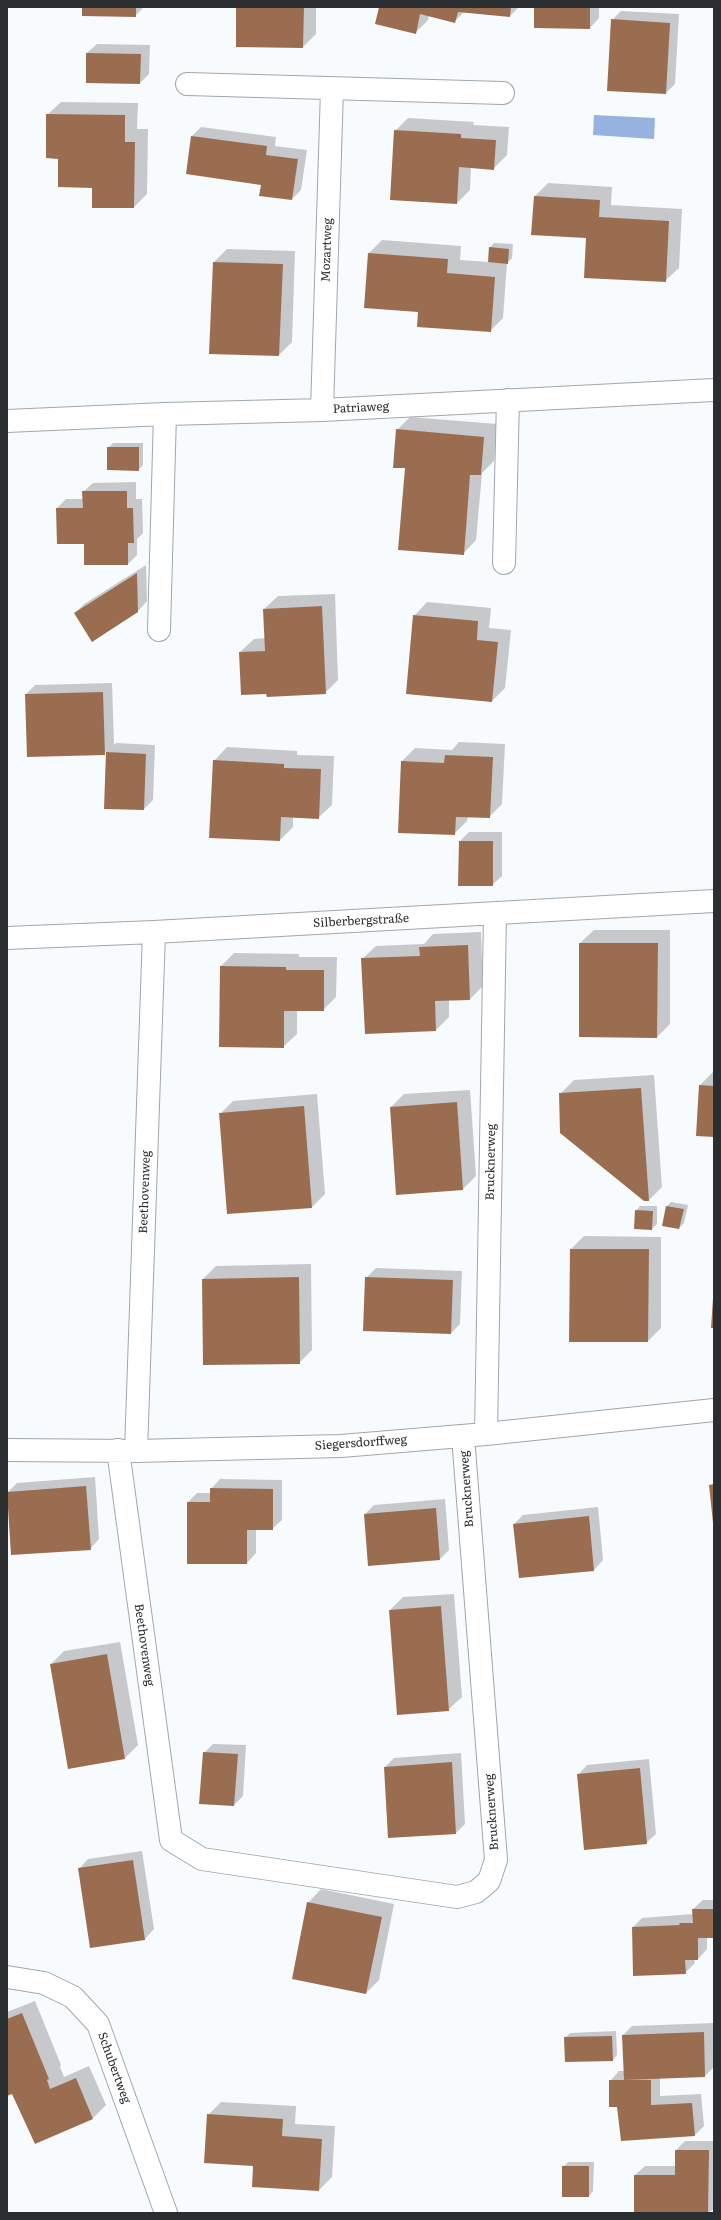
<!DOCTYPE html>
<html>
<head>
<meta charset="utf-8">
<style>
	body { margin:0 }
	#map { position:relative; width:721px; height:2220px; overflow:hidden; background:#f8fbfe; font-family:Literata,serif }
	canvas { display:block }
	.frame { position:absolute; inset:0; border:8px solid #2b2e31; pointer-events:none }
</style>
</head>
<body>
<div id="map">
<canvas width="721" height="2220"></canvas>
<div class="frame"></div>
</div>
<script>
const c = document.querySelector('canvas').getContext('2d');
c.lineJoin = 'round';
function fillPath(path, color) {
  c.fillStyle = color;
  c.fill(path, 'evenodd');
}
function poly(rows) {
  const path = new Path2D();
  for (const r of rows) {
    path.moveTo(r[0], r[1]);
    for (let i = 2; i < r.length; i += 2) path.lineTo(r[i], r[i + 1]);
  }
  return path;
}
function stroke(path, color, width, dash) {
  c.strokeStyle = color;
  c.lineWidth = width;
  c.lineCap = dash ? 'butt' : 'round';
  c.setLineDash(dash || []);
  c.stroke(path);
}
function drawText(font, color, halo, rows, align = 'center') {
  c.font = font + ' Literata,serif';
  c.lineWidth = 3;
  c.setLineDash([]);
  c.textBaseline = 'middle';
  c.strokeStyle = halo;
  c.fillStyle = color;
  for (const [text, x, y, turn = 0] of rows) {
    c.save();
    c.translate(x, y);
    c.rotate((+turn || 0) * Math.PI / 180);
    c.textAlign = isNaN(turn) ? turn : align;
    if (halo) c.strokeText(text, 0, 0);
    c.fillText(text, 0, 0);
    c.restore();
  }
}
const water = poly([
	[594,115,655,118,654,139,593,135]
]);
const shadow = poly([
	[83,7,144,7,135,16],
	[237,7,316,7,316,34,303,47],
	[380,7,519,7,510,16,464,12,454,22,429,16,428,20,415,33],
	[535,7,599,7,599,18,590,28],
	[621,11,679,14,675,84,666,93,612,20],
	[97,44,150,45,149,74,140,83,87,82,87,53],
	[61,102,138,103,137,129,148,129,147,194,134,207,93,187,59,158,47,115],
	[408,118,474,122,473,125,509,127,507,155,494,168,471,167,470,190,457,203,395,131],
	[201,127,276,137,275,146,307,150,301,190,292,199,262,184,192,136],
	[548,183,612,187,611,205,682,209,679,268,665,281,588,237,535,196],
	[382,240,461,246,460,260,489,262,490,248,494,243,513,244,512,258,507,263,503,318,490,331,419,311,369,253],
	[227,249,295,251,292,342,279,355,214,262],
	[410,417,497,424,494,461,482,473,476,540,463,554,406,468,397,430],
	[113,443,143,443,143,465,138,470,108,448],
	[136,482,136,499,142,499,143,533,137,539,137,555,128,564,57,508,66,499,84,499,83,492,93,483],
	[146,565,147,601,138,611,75,613,84,604],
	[335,594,338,680,325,693,240,652,254,639,266,638,264,609,278,596],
	[427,602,491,608,489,628,511,630,505,688,492,701,414,616],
	[112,683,114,745,116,743,155,745,153,800,144,809,105,808,107,751,104,754,26,694,35,685],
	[459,742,505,744,502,804,489,817,468,816,467,821,454,834,402,761,415,748,452,750],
	[227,747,297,751,297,755,334,756,332,805,318,818,293,817,293,827,280,840,214,761],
	[469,832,502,832,502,876,492,885,460,841],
	[594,930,670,930,670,1024,657,1037,580,1036,580,943],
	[481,932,483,986,470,999,449,1000,449,1017,436,1030,362,959,376,946,424,944,433,934],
	[234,953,299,954,299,957,337,957,336,997,323,1010,297,1010,297,1034,283,1047,221,966],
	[713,1072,714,1072,714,1136,700,1085],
	[654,1075,662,1187,649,1200,560,1094,574,1080],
	[470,1090,476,1176,463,1189,397,1194,391,1107,404,1094],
	[317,1094,325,1194,312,1207,220,1114,233,1101],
	[671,1202,688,1205,684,1223,679,1228,667,1206],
	[640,1206,657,1206,657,1224,652,1229,636,1228,636,1211],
	[584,1236,661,1237,661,1328,648,1341,571,1249],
	[311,1264,312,1350,299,1363,203,1279,216,1266],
	[376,1268,462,1271,460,1324,451,1333,366,1278],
	[95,1477,99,1539,90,1549,12,1554,8,1492,17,1483],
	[220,1479,282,1480,282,1520,272,1529,256,1529,256,1553,247,1563,188,1502,197,1493,211,1493,211,1489],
	[445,1499,449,1550,440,1559,365,1514,374,1505],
	[598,1507,603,1560,594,1570,514,1524,523,1515],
	[454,1594,462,1697,448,1710,390,1610,403,1597],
	[120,1642,138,1745,125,1758,68,1768,51,1664,64,1651],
	[213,1744,246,1745,243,1796,234,1805,204,1753],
	[461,1753,465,1824,456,1833,389,1837,385,1767,394,1758],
	[649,1759,656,1834,646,1843,578,1775,587,1765],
	[142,1851,154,1929,145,1939,91,1947,79,1869,88,1859],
	[321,1889,394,1904,379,1980,366,1993,308,1903],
	[703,1900,714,1900,714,1937,707,1937,707,1949,698,1959,694,1959,695,1963,685,1973,633,1927,642,1918,693,1914,693,1909],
	[35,2001,61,2065,60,2067,64,2077,89,2066,106,2105,93,2118,36,2142,13,2093,7,2095,7,2012],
	[713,2023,714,2067,705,2076,660,2077,660,2096,701,2094,704,2126,695,2135,618,2106,610,2081,619,2071,624,2071,623,2035,632,2026],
	[616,2031,617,2055,613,2060,565,2038,570,2033],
	[221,2102,296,2106,295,2124,335,2126,332,2177,319,2190,254,2165,208,2115],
	[685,2141,714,2141,714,2208,709,2213,635,2213,635,2175,645,2166,676,2166,676,2150],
	[568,2162,594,2162,593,2191,589,2196,563,2167]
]);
const building = poly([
	[82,7,136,7,136,17,82,16],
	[236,7,304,7,303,48,236,47],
	[379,7,511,7,510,17,458,12,455,23,420,14,416,34,375,24],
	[534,7,590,7,590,29,534,28],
	[611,19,670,23,666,94,607,91],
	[86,53,141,54,140,84,86,83],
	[46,114,125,115,125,142,135,142,134,208,92,208,92,188,58,187,58,159,46,158],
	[394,130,461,134,461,138,496,140,494,170,459,167,457,204,390,200],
	[191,136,267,146,266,155,298,159,292,200,259,196,261,185,186,174],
	[534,196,600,200,599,217,669,221,666,282,584,278,586,238,531,235],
	[489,247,509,249,508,264,488,262],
	[368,253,448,259,447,273,495,277,491,332,417,327,418,312,364,308],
	[213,262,283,264,279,356,209,354],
	[396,429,484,437,481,475,470,475,464,555,398,550,405,468,393,468],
	[107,447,139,447,139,471,107,470],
	[82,491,127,491,127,508,133,508,134,543,128,543,128,565,84,565,84,544,57,544,56,508,83,508],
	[137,573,138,612,92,642,74,613],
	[322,606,326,694,267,697,266,694,241,695,239,652,265,651,263,609],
	[413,615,478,621,477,640,498,642,492,702,406,694],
	[103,692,105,755,27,757,25,694],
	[106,752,146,754,144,810,104,809],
	[445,755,493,757,490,818,456,817,455,835,398,833,401,761,444,763],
	[213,760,284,764,284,768,321,769,319,819,281,817,280,841,209,838],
	[459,841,493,841,493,886,458,886],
	[579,943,658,943,657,1038,579,1037],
	[468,945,470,1000,435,1001,436,1031,365,1034,361,958,420,956,419,947],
	[220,966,286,967,286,970,324,970,324,1011,284,1011,284,1048,219,1047],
	[699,1085,714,1086,714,1137,696,1136],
	[641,1088,649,1201,644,1201,560,1133,559,1093],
	[457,1102,463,1190,396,1195,390,1107],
	[304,1106,312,1208,227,1214,219,1113],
	[666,1206,684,1209,679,1229,662,1226],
	[635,1210,653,1211,652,1230,634,1229],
	[570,1249,649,1249,648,1342,569,1342],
	[299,1277,300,1364,203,1365,202,1279],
	[365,1277,453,1280,451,1334,363,1331],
	[713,1298,714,1298,714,1328,711,1328],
	[714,1484,714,1523,713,1523,709,1485],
	[86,1486,91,1550,11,1555,7,1492],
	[210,1488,273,1489,273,1530,247,1530,247,1564,187,1564,187,1502,210,1502],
	[436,1508,440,1560,368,1566,364,1514],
	[589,1516,594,1571,519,1578,513,1524],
	[441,1606,449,1711,397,1715,389,1610],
	[107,1654,125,1759,68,1769,50,1664],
	[203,1752,238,1754,234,1806,199,1804],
	[452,1762,456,1834,388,1838,384,1767],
	[640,1768,647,1844,584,1850,577,1774],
	[133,1860,145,1940,90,1948,78,1868],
	[307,1902,382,1917,366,1994,292,1979],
	[692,1909,714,1909,714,1938,698,1938,698,1960,685,1960,686,1974,633,1976,632,1927,680,1925,679,1923,693,1923],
	[22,2013,49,2079,47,2080,50,2089,76,2078,93,2119,35,2144,12,2094,7,2096,7,2019],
	[704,2032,705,2077,624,2080,622,2035],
	[612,2036,613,2061,565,2062,564,2037],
	[609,2080,651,2080,651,2105,692,2103,695,2136,621,2141,617,2107,609,2107],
	[207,2114,283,2119,282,2136,322,2139,319,2191,252,2187,253,2166,204,2163],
	[675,2150,709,2150,708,2213,634,2213,634,2175,675,2175],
	[562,2166,589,2166,589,2197,562,2197]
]);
const minor = poly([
	[187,84,503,93],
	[322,410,332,89],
	[7,421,165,414,322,410,714,390],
	[504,563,508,400],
	[159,630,165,414],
	[7,938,154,932,714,901],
	[486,1434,495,914],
	[7,1450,136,1451,341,1446,486,1434,714,1410],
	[118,1450,171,1840,202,1859,457,1897,476,1892,489,1881,496,1860,463,1436],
	[136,1451,154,932],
	[7,1977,44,1983,73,1997,98,2024,166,2213]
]);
const streetNames = [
	["Mozartweg",327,250,-88],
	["Patriaweg",361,408,-3],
	["Silberbergstraße",361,921,-3],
	["Brucknerweg",491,1162,-89],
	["Beethovenweg",145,1192,-88],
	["Siegersdorffweg",361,1443,-4],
	["Brucknerweg",467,1489,-94],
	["Beethovenweg",144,1645,82],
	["Brucknerweg",492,1812,-94],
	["Schubertweg",114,2068,70]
];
fillPath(water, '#96b2de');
fillPath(shadow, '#0003');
fillPath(building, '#9a6d50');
stroke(minor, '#9ea7ae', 24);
stroke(minor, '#fff', 22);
drawText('12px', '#2b2e31', '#fff', streetNames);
</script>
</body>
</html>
